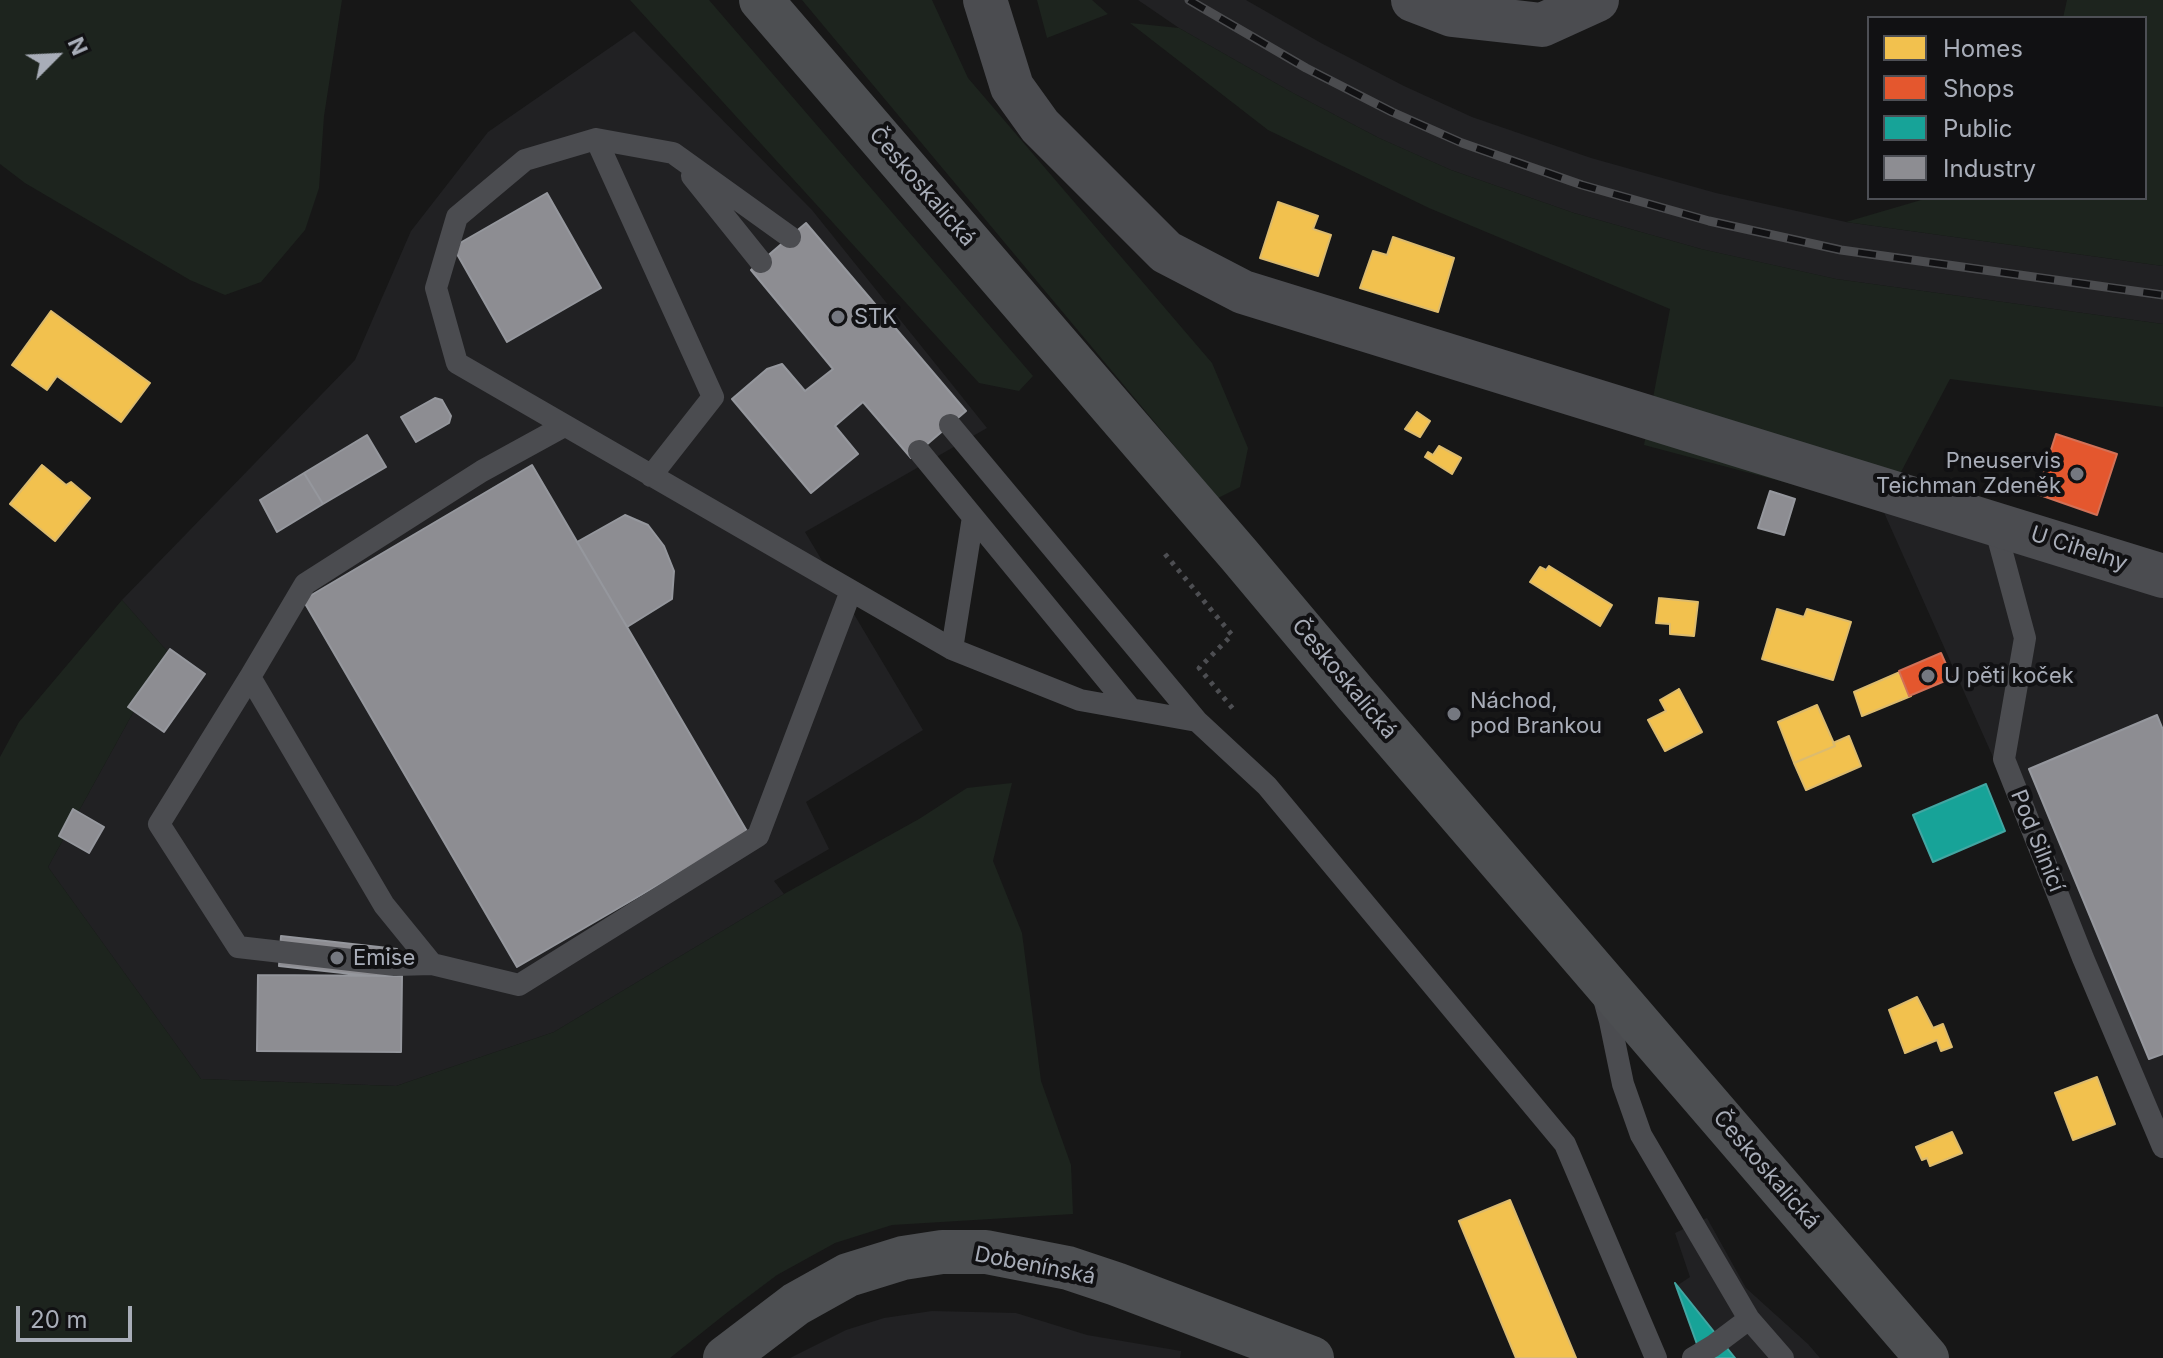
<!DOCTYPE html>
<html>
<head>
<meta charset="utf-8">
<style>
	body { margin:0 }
	#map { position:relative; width:2163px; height:1358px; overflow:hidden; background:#171717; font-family:Inter,sans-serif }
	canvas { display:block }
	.legend { position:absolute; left:1867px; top:16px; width:280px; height:184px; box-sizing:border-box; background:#111113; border:2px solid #4d4f55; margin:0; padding:10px 14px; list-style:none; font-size:24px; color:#a8adb8 }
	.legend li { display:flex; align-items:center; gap:16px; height:40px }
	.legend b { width:40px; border:2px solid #4d4f55 }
	.north { position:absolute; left:16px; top:16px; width:80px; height:80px; -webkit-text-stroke:6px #111113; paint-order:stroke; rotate:66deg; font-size:22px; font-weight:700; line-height:32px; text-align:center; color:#a8adb8 }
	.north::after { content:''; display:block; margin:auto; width:28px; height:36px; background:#a8adb8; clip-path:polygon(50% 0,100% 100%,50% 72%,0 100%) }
	.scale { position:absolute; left:16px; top:1306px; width:116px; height:36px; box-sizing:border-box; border:4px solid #a8adb8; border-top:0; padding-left:10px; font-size:24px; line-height:28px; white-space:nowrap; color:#a8adb8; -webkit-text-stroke:6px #111113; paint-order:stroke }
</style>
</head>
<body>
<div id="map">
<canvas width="2163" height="1358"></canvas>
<ul class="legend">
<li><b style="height:22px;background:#f2c14e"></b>Homes</li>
<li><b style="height:22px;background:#e4572e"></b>Shops</li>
<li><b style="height:22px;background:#17a398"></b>Public</li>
<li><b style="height:22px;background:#8d8d92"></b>Industry</li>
</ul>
<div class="north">N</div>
<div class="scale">20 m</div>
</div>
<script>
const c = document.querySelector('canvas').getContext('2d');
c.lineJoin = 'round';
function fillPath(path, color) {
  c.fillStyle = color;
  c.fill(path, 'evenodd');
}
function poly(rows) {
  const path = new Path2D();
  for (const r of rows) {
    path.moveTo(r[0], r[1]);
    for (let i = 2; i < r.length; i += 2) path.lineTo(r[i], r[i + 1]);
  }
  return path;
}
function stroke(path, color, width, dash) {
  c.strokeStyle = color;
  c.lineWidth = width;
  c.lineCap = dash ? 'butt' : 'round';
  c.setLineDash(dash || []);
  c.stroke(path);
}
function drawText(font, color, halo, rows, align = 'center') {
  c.font = font + ' Inter,sans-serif';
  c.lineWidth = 8;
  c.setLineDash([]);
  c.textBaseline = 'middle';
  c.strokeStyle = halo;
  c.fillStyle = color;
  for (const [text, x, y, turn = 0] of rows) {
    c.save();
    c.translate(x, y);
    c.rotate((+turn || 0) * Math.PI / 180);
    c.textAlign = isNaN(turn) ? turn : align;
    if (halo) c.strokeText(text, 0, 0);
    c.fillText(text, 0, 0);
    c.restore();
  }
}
const built = poly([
	[1138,0,1246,0,1321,43,1404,86,1472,117,1591,158,1716,193,1846,222,2163,266,2163,324,1836,279,1701,249,1574,213,1451,170,1379,138,1293,93,1179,28],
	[634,31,812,210,987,428,805,532,923,730,806,802,829,849,774,881,784,894,554,1032,396,1086,201,1079,48,867,167,651,122,600,355,360,411,231,488,132],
	[1882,508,2163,596,2163,1138],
	[1707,1218,1746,1288,1808,1344,1820,1358,1702,1358,1675,1287,1690,1277,1675,1233],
	[932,1311,1016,1313,1087,1335,1181,1351,1180,1358,790,1358,846,1330,884,1318]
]);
const green = poly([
	[0,0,342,0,324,116,319,188,305,230,261,282,225,295,190,280,25,183,0,164],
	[630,0,709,0,1033,376,1019,391,979,383],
	[802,0,932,0,968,78,1212,363,1248,448,1240,487,1218,498],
	[1037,0,1092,0,1108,14,1047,38],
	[2067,0,2163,0,2163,266,1846,222,1928,198,2145,198,2145,18,2063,18],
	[1130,23,1179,28,1293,93,1379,138,1451,170,1574,213,1701,249,1836,279,2163,324,2163,407,1950,379,1882,508,1644,445,1670,309,1429,208,1268,130],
	[122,600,167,651,48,867,201,1079,396,1086,554,1032,784,894,919,819,967,788,1012,783,993,861,1022,933,1041,1081,1071,1165,1073,1214,892,1225,835,1243,777,1275,729,1311,670,1358,0,1358,0,757,19,722]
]);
const homes = poly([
	[1278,202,1318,216,1313,229,1331,235,1318,276,1260,258,1278,202],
	[1393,237,1454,258,1438,312,1360,288,1373,251,1387,255,1393,237],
	[51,311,150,383,121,422,57,376,47,390,12,365,51,311],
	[1417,412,1430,421,1420,437,1405,429,1417,412],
	[1439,446,1461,458,1452,474,1425,457,1428,452,1433,455,1439,446],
	[42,465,66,485,71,482,90,498,55,541,10,504,42,465],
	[1549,566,1612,605,1600,626,1530,582,1540,567,1546,570,1549,566],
	[1659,598,1698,602,1694,636,1670,634,1670,624,1656,623,1659,598],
	[1777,609,1804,617,1807,609,1851,622,1833,680,1762,659,1777,609],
	[1900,672,1911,696,1862,716,1854,692,1900,672],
	[1679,689,1702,732,1665,751,1648,720,1666,711,1660,700,1679,689],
	[1817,705,1835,746,1794,763,1778,722,1817,705],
	[1849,736,1861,766,1806,790,1794,763,1835,746,1833,743,1849,736],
	[1917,997,1933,1028,1943,1024,1952,1047,1941,1051,1937,1040,1905,1053,1889,1010,1917,997],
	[2097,1077,2115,1124,2073,1140,2055,1093,2097,1077],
	[1952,1132,1962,1153,1930,1166,1927,1158,1922,1160,1916,1147,1952,1132],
	[1510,1200,1576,1358,1516,1358,1459,1221,1510,1200]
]);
const shops = poly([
	[2056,434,2117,454,2097,515,2037,494,2056,434],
	[1941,653,1952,678,1909,696,1899,671,1941,653]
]);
const public = poly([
	[1986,784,2005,831,1933,862,1913,815,1986,784],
	[1675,1283,1735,1358,1702,1358,1675,1283]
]);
const industry = poly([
	[547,193,601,288,507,342,453,247,547,193],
	[806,223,966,411,911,458,863,402,835,426,858,454,811,493,732,399,767,369,782,364,805,391,833,369,751,270,806,223],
	[435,398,442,400,451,416,449,423,416,442,401,417,435,398],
	[367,435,386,467,323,504,304,473,367,435],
	[532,465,748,833,517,967,303,600,532,465],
	[304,473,323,504,277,532,260,500,304,473],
	[1770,491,1795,499,1784,535,1758,528,1770,491],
	[625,515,648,525,664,546,674,571,672,599,627,627,577,542,625,515],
	[170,649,205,674,164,732,128,707,170,649],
	[2157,715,2163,730,2163,1054,2149,1059,2029,769,2157,715],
	[73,809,104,827,89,853,59,836,73,809],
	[281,936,397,949,394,976,370,976,279,966,281,936],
	[258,975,402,976,401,1052,257,1051,258,975]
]);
const path = poly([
	[1165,554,1232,635,1199,668,1234,710]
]);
const lane = poly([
	[596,139,713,397,651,476],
	[692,176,761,262],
	[790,237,673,153,596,139,525,160,457,217,436,288,457,363,952,649,1080,700,1197,721],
	[950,425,1197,721,1267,786,1565,1144,1656,1358],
	[564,426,482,471,305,584,250,677,384,905,432,964,519,985,758,836,851,591],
	[919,451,1130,708],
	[1994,523,2025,638,2004,759,2083,958,2163,1147],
	[952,649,973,517],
	[250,677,159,824,238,947,395,965,432,964],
	[1603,995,1610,1021,1623,1084,1641,1135,1749,1319,1783,1358],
	[1693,1358,1713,1346,1749,1319]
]);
const street = poly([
	[985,0,1012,87,1040,126,1166,252,1243,292,2163,576],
	[1413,0,1452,15,1542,25,1597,0]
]);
const primary = poly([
	[761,0,1240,556,1355,693,1927,1358],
	[725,1358,796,1304,848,1275,903,1258,942,1252,986,1252,1068,1268,1116,1284,1312,1358]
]);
const rail = poly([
	[1189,0,1306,68,1392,112,1462,143,1582,185,1709,221,1841,250,2163,295]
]);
const markers = [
	[838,317,8,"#757880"],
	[2077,474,8,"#757880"],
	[1928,676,8,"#757880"],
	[1454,714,8,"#757880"],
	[337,958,8,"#757880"]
];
const streetNames = [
	["Českoskalická",922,187,49],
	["U Cihelny",2079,549,18],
	["Českoskalická",1344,679,50],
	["Pod Silnicí",2037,841,68],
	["Českoskalická",1766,1170,49],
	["Dobenínská",1035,1266,11]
];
const poiNames = [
	["STK",854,317],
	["Pneuservis",2061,461,"right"],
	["Teichman Zdeněk",2061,486,"right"],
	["U pěti koček",1944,676],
	["Náchod,",1470,701],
	["pod Brankou",1470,726],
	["Emise",353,958]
];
fillPath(built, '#212123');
fillPath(green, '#1d241e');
fillPath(homes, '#f2c14e');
stroke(homes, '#dcbb6e', 2);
fillPath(shops, '#e4572e');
stroke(shops, '#d27157', 2);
fillPath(public, '#17a398');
stroke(public, '#42a6a2', 2);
fillPath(industry, '#8d8d92');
stroke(industry, '#95979d', 2);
stroke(path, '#4d4e52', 5, [4, 6]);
stroke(lane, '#4b4c50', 22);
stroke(street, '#4b4c50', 44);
stroke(primary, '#4d4f52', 44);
stroke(rail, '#4b4c4f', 9);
stroke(rail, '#111113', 6, [18]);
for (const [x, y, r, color] of markers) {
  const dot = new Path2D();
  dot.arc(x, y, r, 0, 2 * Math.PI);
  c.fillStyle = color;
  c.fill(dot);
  stroke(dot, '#111113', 3);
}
drawText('22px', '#a8adb8', '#111113', streetNames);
drawText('22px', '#a8adb8', '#111113', poiNames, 'left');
</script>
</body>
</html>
